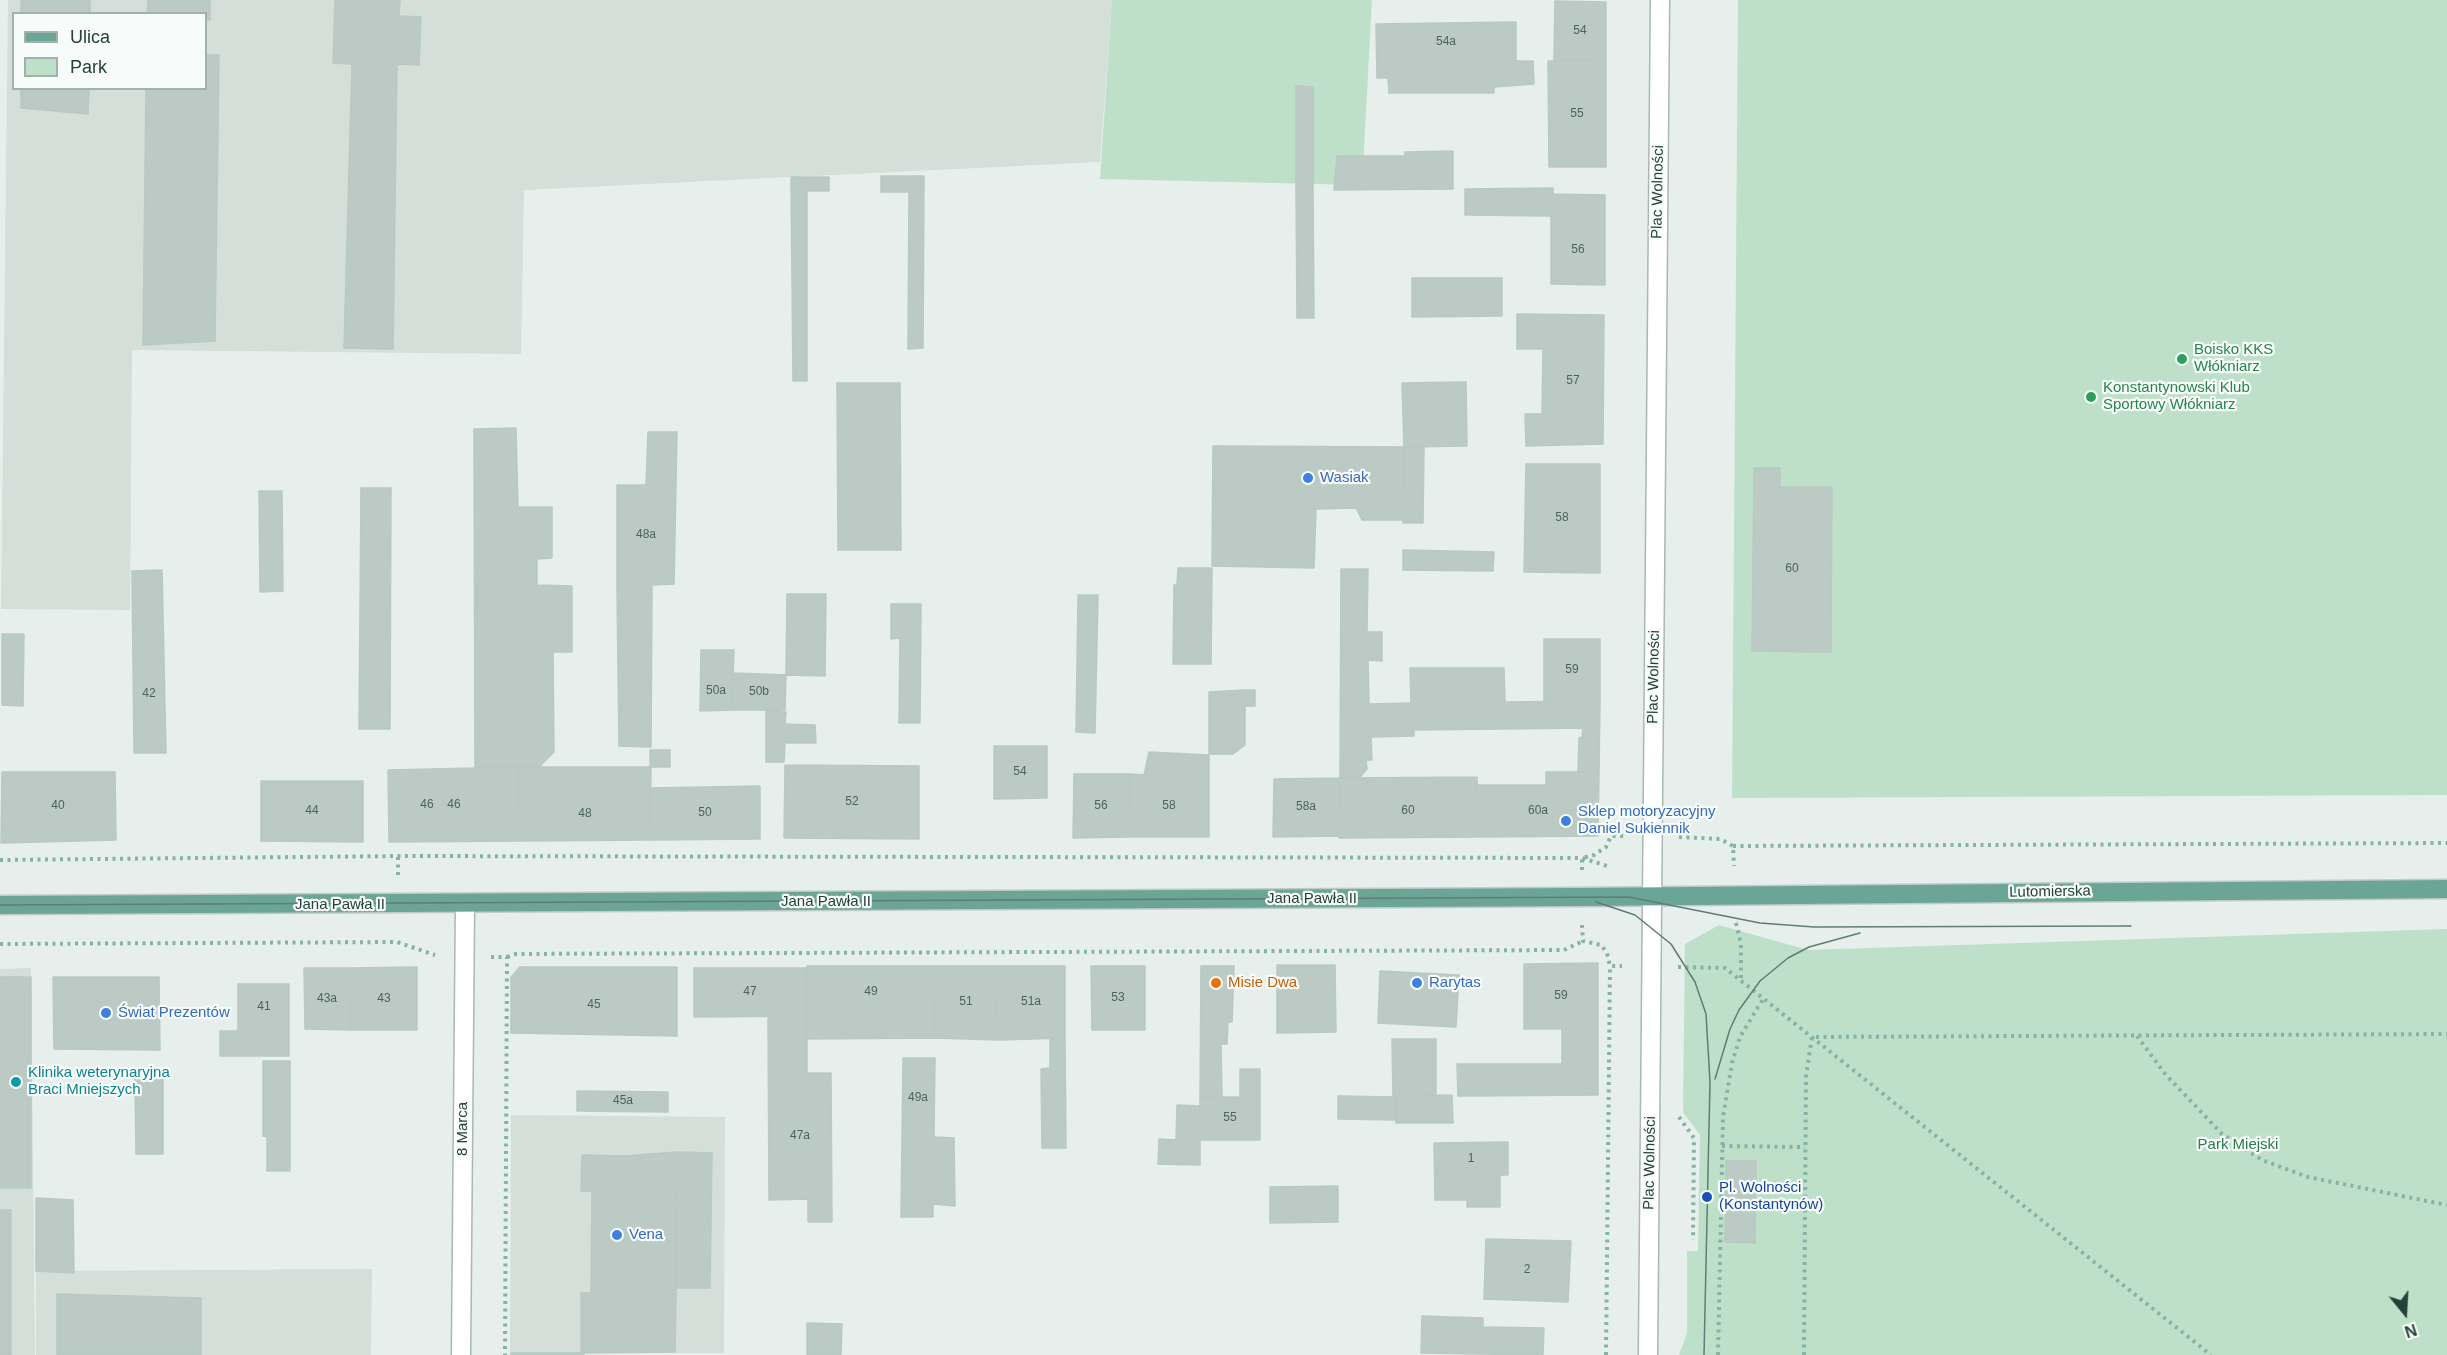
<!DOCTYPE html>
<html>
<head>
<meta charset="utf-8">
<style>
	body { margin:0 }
	#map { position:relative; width:2447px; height:1355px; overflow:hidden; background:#e6efeb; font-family:Helvetica,sans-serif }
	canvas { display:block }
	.legend { position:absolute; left:12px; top:12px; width:195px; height:78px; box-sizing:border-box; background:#f7fbf9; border:2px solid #a3b1ad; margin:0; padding:8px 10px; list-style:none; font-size:18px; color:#24423a }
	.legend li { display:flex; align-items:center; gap:12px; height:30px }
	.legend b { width:30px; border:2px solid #a3b1ad }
	.north { position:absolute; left:2375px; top:1283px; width:60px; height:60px; -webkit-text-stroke:4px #f7fbf9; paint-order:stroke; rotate:162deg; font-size:16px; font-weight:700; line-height:24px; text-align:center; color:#24423a }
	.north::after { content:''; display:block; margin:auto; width:21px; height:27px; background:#24423a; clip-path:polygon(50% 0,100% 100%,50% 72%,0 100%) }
</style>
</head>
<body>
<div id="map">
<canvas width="2447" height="1355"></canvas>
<ul class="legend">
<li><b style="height:8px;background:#6aa596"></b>Ulica</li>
<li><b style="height:16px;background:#bfe0c8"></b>Park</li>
</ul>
<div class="north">N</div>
</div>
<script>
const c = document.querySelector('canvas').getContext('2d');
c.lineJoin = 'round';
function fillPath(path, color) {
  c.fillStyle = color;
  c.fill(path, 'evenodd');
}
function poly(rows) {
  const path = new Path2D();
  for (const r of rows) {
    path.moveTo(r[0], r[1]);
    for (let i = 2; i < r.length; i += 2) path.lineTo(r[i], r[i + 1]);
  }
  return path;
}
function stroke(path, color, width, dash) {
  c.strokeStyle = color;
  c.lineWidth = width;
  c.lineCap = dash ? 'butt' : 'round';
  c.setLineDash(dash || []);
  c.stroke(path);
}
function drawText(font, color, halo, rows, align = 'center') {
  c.font = font + ' Helvetica,sans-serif';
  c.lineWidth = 4.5;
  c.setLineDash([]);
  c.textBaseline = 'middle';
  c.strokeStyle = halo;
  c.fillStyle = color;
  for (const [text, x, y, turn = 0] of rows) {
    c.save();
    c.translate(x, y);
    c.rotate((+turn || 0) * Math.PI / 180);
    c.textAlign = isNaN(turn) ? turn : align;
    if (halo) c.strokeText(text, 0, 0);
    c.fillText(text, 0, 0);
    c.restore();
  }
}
const built = poly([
	[8,0,1112,0,1100,162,524,190,521,354,132,350,130,610,1,609],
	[14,14,206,14,206,88,14,88],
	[31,968,35,1355,0,1355,0,969],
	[511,1115,725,1117,724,1353,510,1353],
	[372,1269,371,1355,36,1355,36,1271]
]);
const green = poly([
	[1112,0,1372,0,1362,185,1100,179],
	[1738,0,2447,0,2447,795,1732,798],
	[1719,925,1808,950,2447,929,2447,1355,1679,1355,1687,1333,1687,1251,1698,1251,1700,1135,1683,1112,1685,944]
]);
const building = poly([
	[21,0,90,0,90,14,21,14,21,0],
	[148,0,210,0,210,20,206,20,206,14,147,14,148,0],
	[335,0,400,0,399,16,421,17,419,65,397,64,393,349,344,348,352,64,333,63,335,0],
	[1555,1,1606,2,1606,60,1554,60,1555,1],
	[1516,22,1516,61,1533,61,1534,84,1494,87,1494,93,1389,93,1388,78,1377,78,1376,24,1516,22],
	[206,55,219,55,215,341,143,345,146,88,206,88,206,55],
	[1606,60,1606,167,1549,167,1548,61,1606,60],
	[1296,86,1313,87,1313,190,1296,189,1296,86],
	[21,88,89,88,88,114,21,108,21,88],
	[1453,151,1453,189,1334,190,1337,156,1405,156,1405,152,1453,151],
	[881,176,924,176,923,348,908,349,909,192,881,192,881,176],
	[791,177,829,177,829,191,807,191,807,381,793,381,791,177],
	[1553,188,1553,194,1605,195,1605,285,1551,284,1551,216,1465,215,1465,189,1553,188],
	[1296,189,1313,190,1314,318,1297,318,1296,189],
	[1412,278,1502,278,1502,316,1412,317,1412,278],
	[1517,314,1604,315,1603,444,1526,446,1525,414,1542,414,1543,349,1517,349,1517,314],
	[1466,382,1467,446,1404,447,1402,383,1466,382],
	[837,383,900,383,901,550,838,550,837,383],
	[516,428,518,507,552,507,552,558,537,559,537,585,572,586,572,652,553,652,554,752,539,767,475,767,474,429,516,428],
	[648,432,677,432,674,584,652,585,652,589,617,589,617,485,646,485,648,432],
	[1213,446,1404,447,1403,520,1362,520,1356,508,1316,509,1314,568,1212,566,1213,446],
	[1404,447,1424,447,1423,523,1403,523,1404,447],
	[1526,464,1600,464,1600,573,1524,572,1526,464],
	[1754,468,1780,468,1780,487,1832,487,1831,652,1752,651,1754,468],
	[361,488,391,488,390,729,359,729,361,488],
	[259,491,282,491,283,591,260,592,259,491],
	[1403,550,1494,552,1493,571,1403,570,1403,550],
	[1178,568,1212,568,1211,664,1173,664,1174,585,1177,585,1178,568],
	[1341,569,1368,569,1367,632,1382,632,1382,661,1368,660,1369,704,1411,703,1410,668,1504,668,1505,702,1600,701,1599,772,1578,772,1579,738,1582,737,1583,728,1414,730,1414,736,1371,737,1372,760,1366,760,1367,769,1360,777,1340,778,1341,569],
	[162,570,166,753,134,753,132,571,162,570],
	[617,589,652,589,651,747,619,746,617,589],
	[787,594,826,594,825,676,786,675,787,594],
	[1078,595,1098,595,1095,733,1076,732,1078,595],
	[891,604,921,604,920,723,899,723,900,638,891,639,891,604],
	[2,634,24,634,23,706,2,705,2,634],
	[1544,639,1600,639,1600,701,1544,702,1544,639],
	[701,650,734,650,732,710,700,711,701,650],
	[733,673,786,675,785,710,732,710,733,673],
	[1245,690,1255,690,1255,706,1245,706,1245,745,1233,754,1209,754,1209,692,1245,690],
	[766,711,786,712,785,724,815,725,816,743,785,743,784,762,766,762,766,711],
	[994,746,1047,746,1047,798,994,799,994,746],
	[650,750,670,750,670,767,650,767,650,750],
	[1149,752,1209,755,1209,837,1128,837,1129,774,1144,775,1149,752],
	[785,765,919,766,919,839,784,838,785,765],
	[519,767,520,841,389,842,388,770,519,767],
	[519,767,651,767,650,840,520,841,519,767],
	[2,772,115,772,116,840,1,843,2,772],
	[1546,772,1599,772,1598,836,1478,837,1477,785,1546,785,1546,772],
	[1074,774,1129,774,1128,837,1073,838,1074,774],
	[1477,777,1478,837,1339,838,1340,778,1477,777],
	[1340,778,1339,836,1273,837,1274,779,1340,778],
	[261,781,363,781,363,842,261,841,261,781],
	[760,786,760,839,650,840,650,788,760,786],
	[1598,963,1598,1029,1524,1029,1524,964,1598,963],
	[1277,965,1335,965,1336,1032,1277,1033,1277,965],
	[807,966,936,966,935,1038,807,1039,807,966],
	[936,966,994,966,998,1040,935,1038,936,966],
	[994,966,1065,966,1065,1038,998,1040,994,966],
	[1091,966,1145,966,1145,1030,1092,1030,1091,966],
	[1201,966,1234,966,1232,1022,1228,1022,1227,1044,1221,1044,1222,1097,1200,1097,1201,966],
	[417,967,417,1030,351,1030,350,968,417,967],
	[520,967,677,967,677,1036,511,1033,511,977,520,967],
	[304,968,350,968,351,1030,305,1029,304,968],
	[694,968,806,968,807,1016,694,1017,694,968],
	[1380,971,1459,975,1456,1027,1378,1023,1380,971],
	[0,977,31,977,31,1188,0,1188,0,977],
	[53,977,159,977,160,1050,54,1049,53,977],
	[238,984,289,984,289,1056,220,1056,220,1031,238,1031,238,984],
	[768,1016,807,1016,807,1073,831,1073,832,1222,808,1222,808,1199,769,1200,768,1016],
	[1562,1028,1598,1029,1598,1095,1458,1096,1457,1064,1562,1064,1562,1028],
	[1065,1038,1066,1148,1042,1148,1041,1069,1050,1068,1050,1039,1065,1038],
	[1392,1039,1436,1039,1436,1095,1393,1096,1392,1039],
	[903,1058,935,1058,934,1137,954,1138,955,1206,933,1204,933,1217,901,1217,903,1058],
	[263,1061,290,1061,290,1171,267,1171,267,1137,263,1136,263,1061],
	[1240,1069,1260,1069,1260,1140,1200,1140,1200,1097,1240,1097,1240,1069],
	[135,1077,163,1077,163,1154,136,1154,135,1077],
	[577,1091,668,1092,668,1112,577,1111,577,1091],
	[1452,1095,1453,1123,1396,1123,1396,1096,1452,1095],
	[1338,1096,1395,1097,1395,1120,1338,1119,1338,1096],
	[1177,1105,1200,1106,1200,1165,1158,1164,1159,1139,1176,1140,1177,1105],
	[1508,1142,1508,1175,1500,1175,1500,1207,1467,1207,1467,1200,1435,1200,1434,1143,1508,1142],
	[677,1152,712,1153,710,1288,676,1288,677,1152],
	[677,1152,676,1294,591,1293,592,1191,581,1191,582,1155,624,1156,677,1152],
	[1726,1161,1756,1161,1755,1243,1725,1242,1726,1161],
	[1338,1186,1338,1222,1270,1223,1270,1187,1338,1186],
	[36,1198,73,1200,74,1273,36,1271,36,1198],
	[0,1210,11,1210,11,1355,0,1355,0,1210],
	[1486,1239,1571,1241,1568,1302,1484,1299,1486,1239],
	[581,1293,676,1294,675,1352,581,1353,581,1293],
	[57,1294,201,1298,201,1355,57,1355,57,1294],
	[1422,1316,1483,1318,1483,1327,1544,1328,1543,1355,1421,1353,1422,1316],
	[807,1323,842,1324,841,1355,807,1355,807,1323],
	[511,1353,584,1353,584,1355,511,1355,511,1353]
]);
const path = poly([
	[1679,837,1720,839,1733,846,1734,866],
	[1733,846,2447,843],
	[0,860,398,856,1582,858,1607,866],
	[1582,870,1582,858,1594,855,1606,847,1611,836,1624,836],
	[398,875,398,856],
	[1736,923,1741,944,1741,981],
	[1582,925,1583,941,1601,945,1607,953,1610,966,1622,966],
	[0,944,397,942,435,955],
	[491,957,507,957,505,1355],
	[507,957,516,954,1564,950,1583,941],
	[1678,967,1725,968,2211,1355],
	[2137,1036,2166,1075,2222,1134,2262,1160,2308,1177,2447,1205],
	[1679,1117,1694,1138,1693,1240],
	[1722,1146,1805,1147],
	[1606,1355,1610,966],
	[1718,1355,1723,1117,1732,1063,1740,1037,1763,999],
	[1804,1355,1806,1076,1812,1037,2447,1034]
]);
const minor = poly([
	[461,1355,465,904],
	[1648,1355,1660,0]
]);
const major = poly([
	[0,905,1582,897,2447,889]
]);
const tram = poly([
	[1596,902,1635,915,1671,944,1695,982,1706,1014,1710,1082,1704,1355],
	[0,905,1629,897,1760,923,1814,927,2131,926],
	[1715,1079,1730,1029,1739,1010,1760,981,1788,958,1809,947,1860,933]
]);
const markers = [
	[2182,359,6,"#2e9e5b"],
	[2091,397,6,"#2e9e5b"],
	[1308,478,6,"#3f7fe0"],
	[1566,821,6,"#3f7fe0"],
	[1216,983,6,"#e8710a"],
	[1417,983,6,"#3f7fe0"],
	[106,1013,6,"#3f7fe0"],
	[16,1082,6,"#0f9aa8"],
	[1707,1197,6,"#1a4fb4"],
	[617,1235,6,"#3f7fe0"]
];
const numberNames = [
	["54",1580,31],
	["54a",1446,42],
	["55",1577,114],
	["56",1578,250],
	["57",1573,381],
	["58",1562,518],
	["48a",646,535],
	["60",1792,569],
	["59",1572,670],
	["50a",716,691],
	["50b",759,692],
	["42",149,694],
	["54",1020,772],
	["52",852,802],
	["46",427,805],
	["46",454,805],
	["40",58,806],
	["56",1101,806],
	["58",1169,806],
	["58a",1306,807],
	["44",312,811],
	["60",1408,811],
	["60a",1538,811],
	["50",705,813],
	["48",585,814],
	["47",750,992],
	["49",871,992],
	["59",1561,996],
	["53",1118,998],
	["43a",327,999],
	["43",384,999],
	["51",966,1002],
	["51a",1031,1002],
	["45",594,1005],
	["41",264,1007],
	["49a",918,1098],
	["45a",623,1101],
	["55",1230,1118],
	["47a",800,1136],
	["1",1471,1159],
	["2",1527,1270]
];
const streetNames = [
	["Plac Wolności",1658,192,-89],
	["Plac Wolności",1654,677,-89],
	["Lutomierska",2050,892,-1],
	["Jana Pawła II",1312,899],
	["Jana Pawła II",826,902],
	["Jana Pawła II",340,905],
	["8 Marca",463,1129,-90],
	["Plac Wolności",1650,1163,-89]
];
const leisureNames = [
	["Boisko KKS",2194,350],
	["Włókniarz",2194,367],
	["Konstantynowski Klub",2103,388],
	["Sportowy Włókniarz",2103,405]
];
const shopNames = [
	["Wasiak",1320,478],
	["Sklep motoryzacyjny",1578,812],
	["Daniel Sukiennik",1578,829],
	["Rarytas",1429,983],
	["Świat Prezentów",118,1013],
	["Vena",629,1235]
];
const foodNames = [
	["Misie Dwa",1228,983]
];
const cultureNames = [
	["Klinika weterynaryjna",28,1073],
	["Braci Mniejszych",28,1090]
];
const parkNames = [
	["Park Miejski",2238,1145]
];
const transitNames = [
	["Pl. Wolności",1719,1188],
	["(Konstantynów)",1719,1205]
];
fillPath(built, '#d4dfda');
fillPath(green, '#bfe0c8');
fillPath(building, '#bbcac4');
stroke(building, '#b8c9c2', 1.5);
stroke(minor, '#a8b8b2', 21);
stroke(major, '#c2cac8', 21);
stroke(path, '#86b3a5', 4, [3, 4.5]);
stroke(minor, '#fff', 18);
stroke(major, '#6aa596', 18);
stroke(tram, '#5f7d75', 1.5);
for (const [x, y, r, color] of markers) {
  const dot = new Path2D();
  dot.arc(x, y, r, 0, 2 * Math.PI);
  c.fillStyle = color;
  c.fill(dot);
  stroke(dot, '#f7fbf9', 2);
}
drawText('12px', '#4a645c', null, numberNames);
drawText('15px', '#24423a', '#f7fbf9', streetNames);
drawText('15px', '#27864d', '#f7fbf9', leisureNames, 'left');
drawText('15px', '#366cbe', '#f7fbf9', shopNames, 'left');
drawText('15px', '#c56008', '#f7fbf9', foodNames, 'left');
drawText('15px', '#0d838f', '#f7fbf9', cultureNames, 'left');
drawText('15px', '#2d7a4b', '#f7fbf9', parkNames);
drawText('15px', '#164399', '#f7fbf9', transitNames, 'left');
</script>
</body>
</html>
